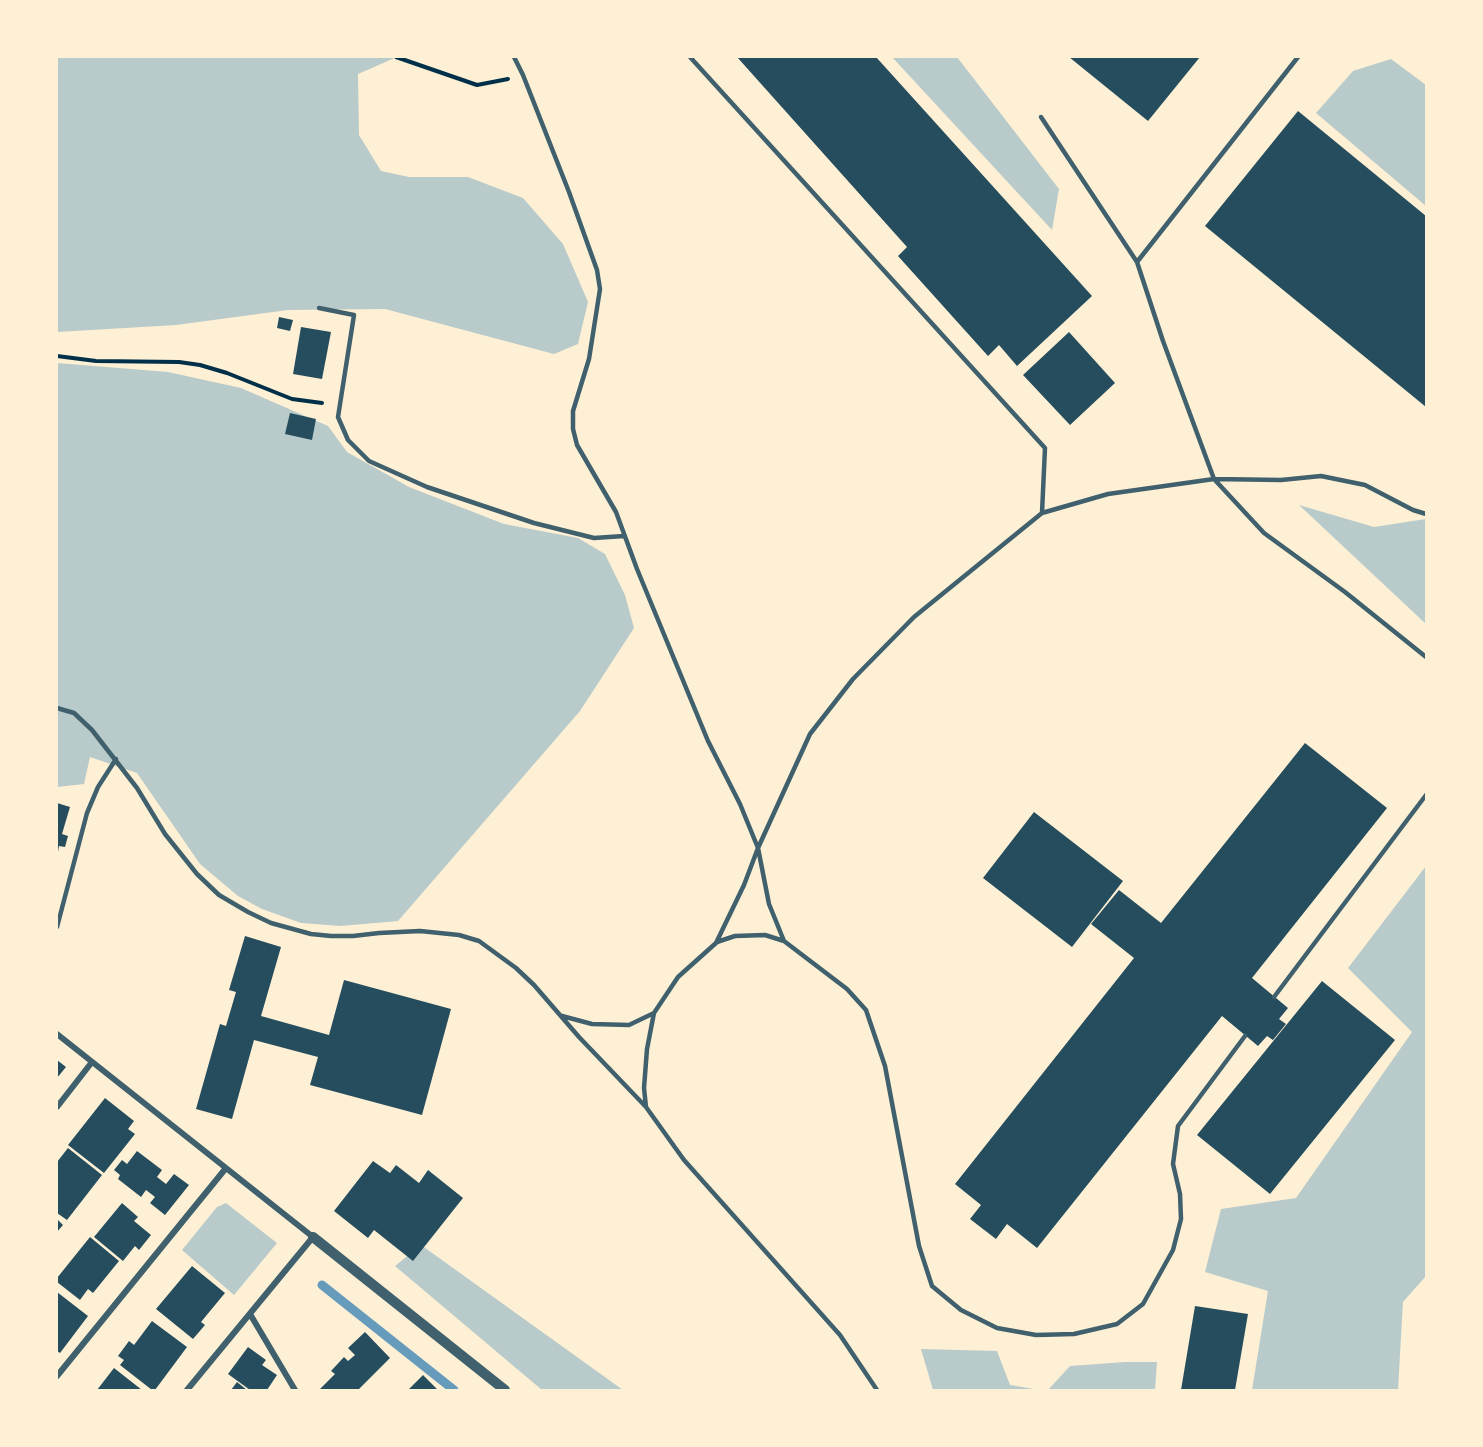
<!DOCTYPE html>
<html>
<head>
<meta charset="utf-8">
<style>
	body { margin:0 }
	#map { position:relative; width:1483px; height:1447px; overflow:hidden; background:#fdf0d5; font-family:"Asap Condensed",sans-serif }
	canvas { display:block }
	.frame { position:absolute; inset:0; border:58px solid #fdf0d5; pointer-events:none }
</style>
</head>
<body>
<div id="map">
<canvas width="1483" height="1447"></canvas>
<div class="frame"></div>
</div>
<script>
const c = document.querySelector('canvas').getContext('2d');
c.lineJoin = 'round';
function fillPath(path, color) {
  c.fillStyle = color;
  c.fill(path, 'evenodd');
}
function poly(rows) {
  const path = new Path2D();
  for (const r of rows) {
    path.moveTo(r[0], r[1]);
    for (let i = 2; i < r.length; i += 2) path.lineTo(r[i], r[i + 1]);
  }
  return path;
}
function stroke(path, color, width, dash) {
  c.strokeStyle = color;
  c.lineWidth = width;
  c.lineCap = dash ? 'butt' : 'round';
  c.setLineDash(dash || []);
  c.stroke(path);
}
const green = poly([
	[57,57,397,57,358,74,359,135,381,171,409,177,468,177,523,198,563,244,588,302,578,344,554,354,385,309,288,310,176,325,57,332],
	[892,57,957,57,1059,189,1052,230],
	[1391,59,1426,85,1426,206,1316,113,1353,71],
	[57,363,168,372,241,388,328,426,347,452,409,487,504,524,578,538,605,554,625,595,634,628,580,711,398,921,341,926,301,923,262,909,238,896,200,864,137,773,90,757,84,784,57,787],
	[1299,505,1374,527,1426,519,1426,624],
	[1426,866,1426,1276,1403,1302,1398,1390,1252,1390,1268,1291,1205,1272,1221,1209,1296,1198,1412,1032,1348,968],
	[226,1203,277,1243,234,1295,182,1250,217,1207],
	[421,1245,623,1390,542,1390,395,1266],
	[921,1349,997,1351,1010,1385,1040,1390,933,1390],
	[1125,1362,1157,1362,1155,1390,1048,1390,1070,1366]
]);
const stream = poly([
	[322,1285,454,1390]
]);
const building = poly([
	[737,57,876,57,1092,296,1017,366,999,345,988,356,898,256,907,247],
	[1069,57,1200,57,1148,121],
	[1298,111,1426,216,1426,407,1205,226],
	[279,317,293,320,290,331,277,328],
	[301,327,331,332,322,379,293,374],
	[1069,332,1115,383,1070,425,1023,375],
	[290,413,316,419,312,440,285,434],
	[1305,743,1387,808,1252,978,1288,1008,1279,1019,1286,1024,1273,1040,1267,1036,1258,1046,1222,1016,1037,1248,1007,1224,996,1239,970,1219,981,1205,955,1184,1134,958,1091,924,1119,890,1161,923],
	[57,803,70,807,62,834,68,836,65,847,59,846,58,852],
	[1034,812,1123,881,1072,947,983,878],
	[245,936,281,947,261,1016,329,1035,344,980,451,1009,422,1115,310,1085,318,1057,254,1040,232,1119,196,1109,220,1024,226,1026,236,992,229,990],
	[1322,981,1395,1040,1270,1194,1197,1135],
	[57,1060,66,1067,57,1078],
	[105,1098,134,1121,128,1129,135,1134,104,1173,68,1145],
	[68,1148,102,1175,67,1220,57,1213,57,1162],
	[137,1151,162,1170,157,1177,166,1184,174,1174,189,1185,165,1215,150,1203,155,1197,146,1190,141,1197,118,1179,120,1175,114,1170,122,1160,127,1164],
	[373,1161,390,1173,396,1165,419,1183,428,1170,463,1198,413,1261,374,1230,368,1238,334,1211],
	[122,1203,138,1217,134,1221,151,1235,139,1250,135,1246,123,1261,94,1237],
	[57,1219,63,1225,57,1232],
	[90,1237,119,1261,93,1293,88,1289,80,1300,57,1282,57,1278],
	[192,1266,225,1293,201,1322,205,1325,193,1339,156,1309],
	[57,1292,88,1316,60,1353,57,1351],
	[1195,1306,1248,1314,1235,1390,1181,1390],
	[152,1321,187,1347,155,1390,152,1390,120,1365,124,1360,118,1356,129,1341,134,1345],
	[365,1332,390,1358,358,1390,319,1390,335,1374,331,1371,344,1357,348,1361,355,1355,348,1348],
	[248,1347,266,1360,262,1365,277,1375,267,1390,250,1390,228,1374],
	[114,1368,142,1390,97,1390],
	[423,1375,438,1390,408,1390],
	[237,1382,247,1390,231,1390]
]);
const path = poly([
	[396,57,477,85,508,79],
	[57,356,96,361,179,362,200,365,227,373,292,399,322,403]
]);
const service = poly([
	[514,57,523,75,569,192,597,270,600,289,589,359,573,411,573,429,577,445,616,512,637,569,708,741,740,804,758,848,769,904,784,941,847,989,866,1010,885,1066,919,1246,932,1286,961,1310,997,1328,1036,1335,1074,1334,1117,1324,1143,1304,1173,1250,1181,1219,1180,1194,1173,1164,1178,1126,1245,1036],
	[690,57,1045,448,1042,513],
	[1041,117,1137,262,1163,341,1214,479,1264,533,1345,592,1426,657],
	[1137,262,1298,57],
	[319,308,354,315,338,417,348,440,369,461,427,487,534,523,594,538,624,536],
	[57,708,74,713,92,730,137,788,165,834,197,874,219,895,248,912,271,923,311,934,331,936,353,936,379,933,420,931,459,935,479,941,516,968,534,985,579,1037,646,1107],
	[57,927,87,813,98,787,116,759],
	[717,942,735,936,765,935,784,941],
	[1274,997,1426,795],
	[562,1016,592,1024,629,1025,654,1013],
	[877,1390,840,1335,684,1160,646,1107,644,1088,647,1049,654,1013,678,977,716,943,744,885,758,848,810,734,853,679,914,617,1042,513,1108,494,1214,479,1281,480,1321,476,1365,485,1413,510,1426,514]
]);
const minor = poly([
	[57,1034,313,1237,187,1390],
	[57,1107,92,1062],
	[250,1314,295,1390],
	[57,1376,226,1168]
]);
const tertiary = poly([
	[313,1237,505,1390]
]);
fillPath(green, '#b9caca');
stroke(stream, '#669bbc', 9);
fillPath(building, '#264d5e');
stroke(path, '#003049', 4);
stroke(service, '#3f606c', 4.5);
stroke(minor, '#3f606c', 6);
stroke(tertiary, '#3f606c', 10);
</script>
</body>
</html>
